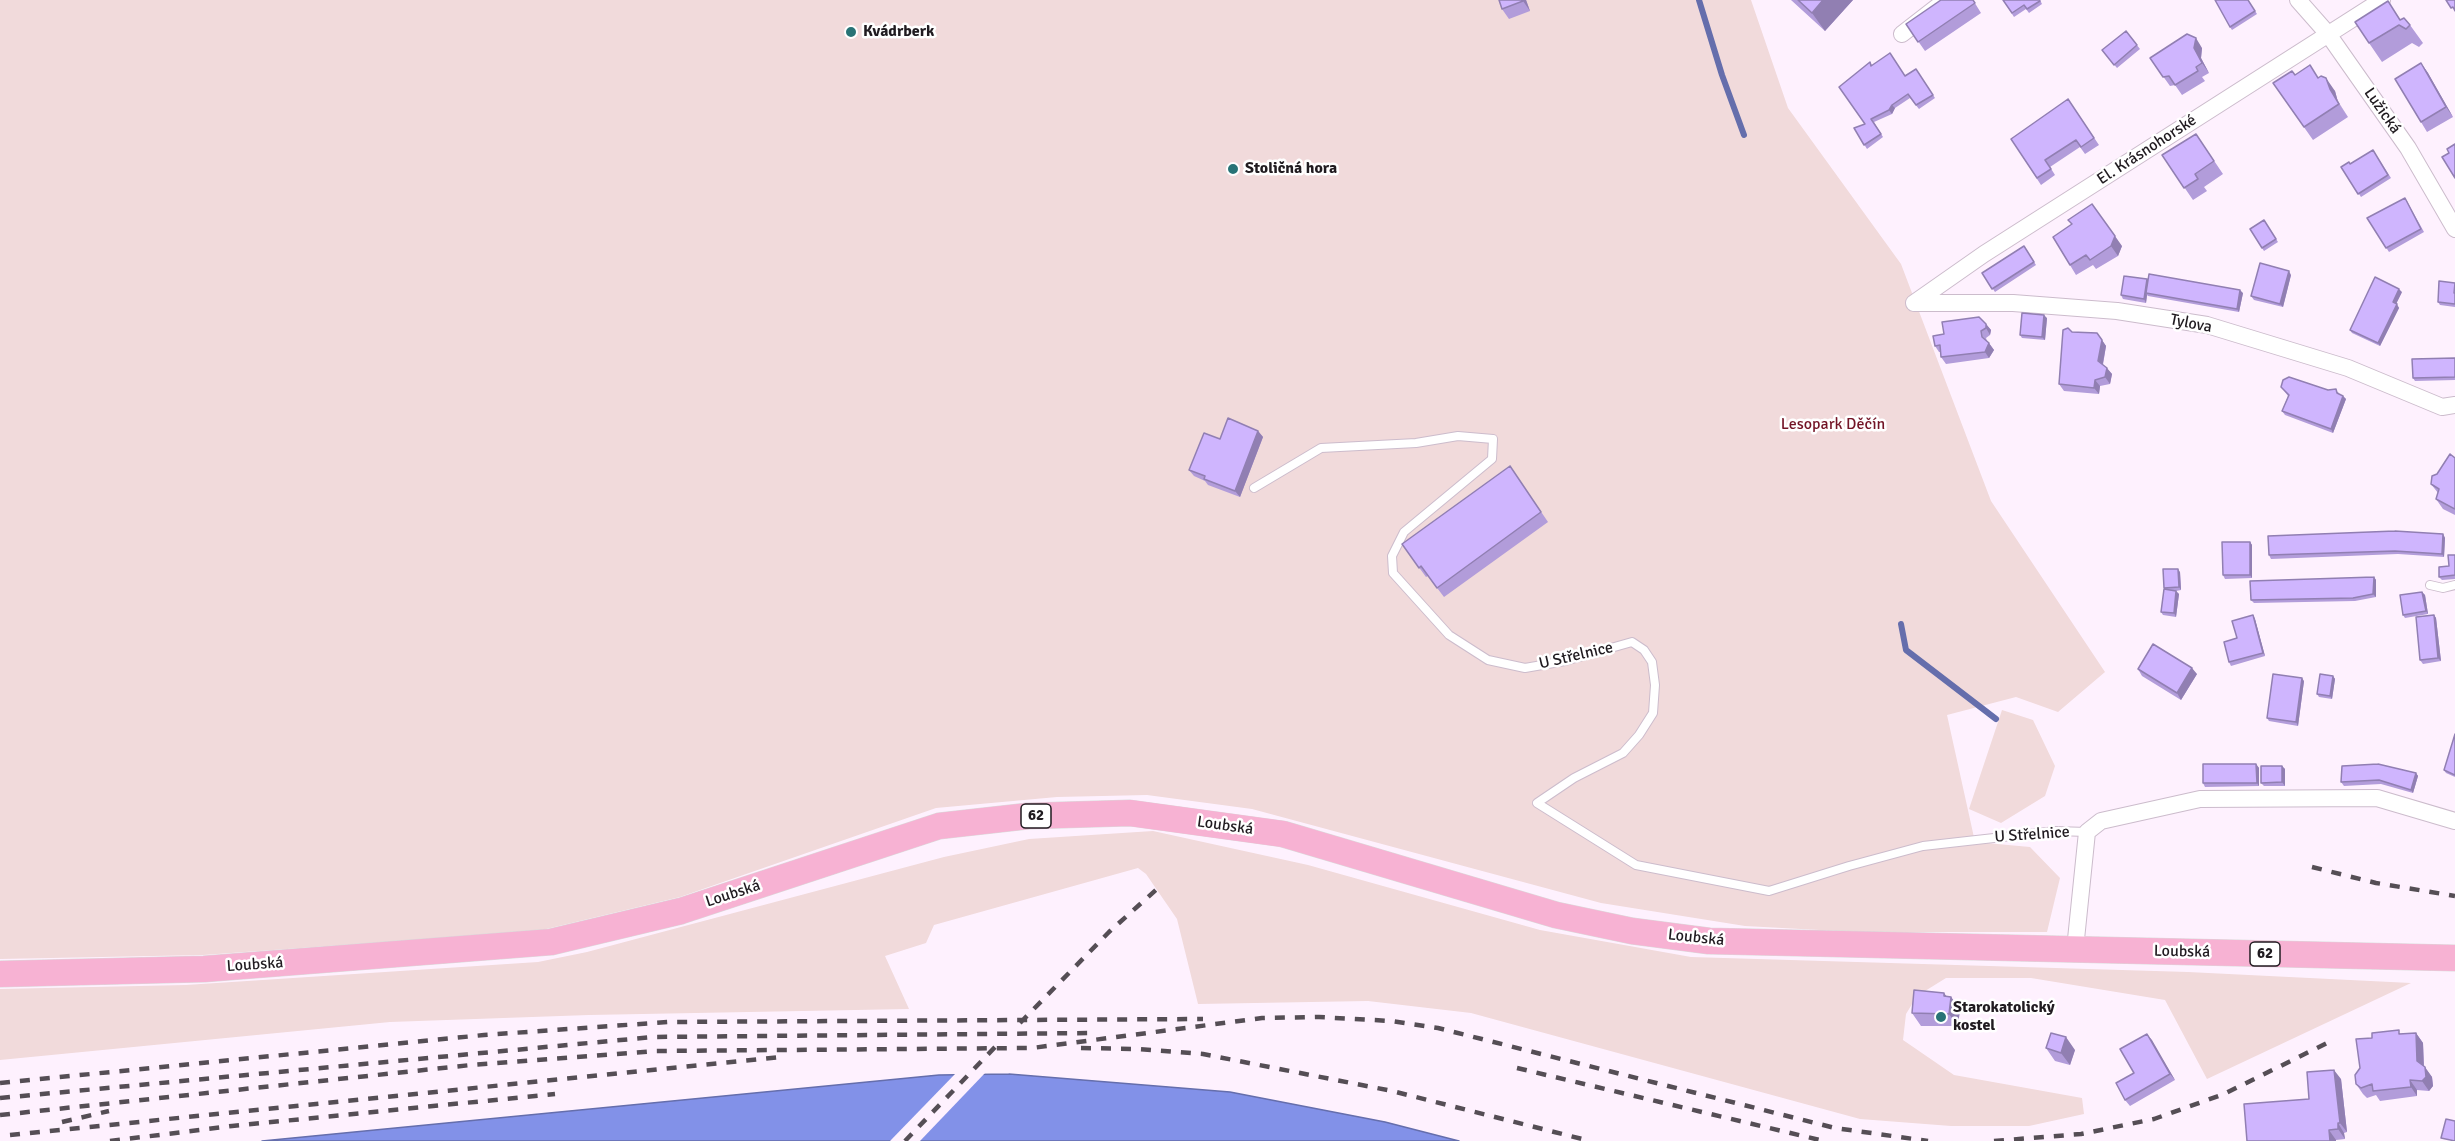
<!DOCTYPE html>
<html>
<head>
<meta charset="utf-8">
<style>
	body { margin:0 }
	canvas { display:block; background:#fef1fe }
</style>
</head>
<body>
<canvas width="2455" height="1141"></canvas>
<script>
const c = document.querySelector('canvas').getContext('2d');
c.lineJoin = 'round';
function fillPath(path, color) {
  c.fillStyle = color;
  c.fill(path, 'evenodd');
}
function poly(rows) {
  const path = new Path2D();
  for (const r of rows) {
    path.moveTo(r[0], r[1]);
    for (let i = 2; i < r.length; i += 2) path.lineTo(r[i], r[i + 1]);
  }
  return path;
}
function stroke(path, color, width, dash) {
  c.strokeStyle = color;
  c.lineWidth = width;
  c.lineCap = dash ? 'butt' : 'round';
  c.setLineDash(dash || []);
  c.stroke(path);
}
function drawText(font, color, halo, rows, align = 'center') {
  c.font = font + ' Signika,sans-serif';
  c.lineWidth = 5;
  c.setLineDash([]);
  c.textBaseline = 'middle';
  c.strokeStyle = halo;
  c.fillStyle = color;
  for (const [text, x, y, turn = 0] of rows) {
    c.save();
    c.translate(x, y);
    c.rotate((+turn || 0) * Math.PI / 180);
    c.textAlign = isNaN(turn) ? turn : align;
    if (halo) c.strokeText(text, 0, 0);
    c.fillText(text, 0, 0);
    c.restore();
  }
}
const green = poly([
	[0,0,1751,0,1788,108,1901,264,1991,501,2105,672,2058,712,2016,697,1947,715,1975,842,2030,847,2060,878,2047,932,1857,932,1745,926,1601,903,1252,809,1147,795,1057,797,936,808,680,897,538,931,203,955,0,959],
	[2002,710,2033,720,2055,766,2045,796,2001,823,1969,809],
	[1153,831,1308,865,1540,930,1691,957,2188,972,2411,983,2207,1079,2165,1000,2031,978,1946,978,1917,996,1906,1014,1903,1040,1954,1075,2082,1098,2084,1114,2029,1126,1951,1126,1860,1119,1471,1013,1368,1001,1198,1004,1177,919,1146,874,1138,868,934,925,926,943,885,956,909,1009,589,1015,390,1022,0,1060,0,989,186,985,538,962,587,952,944,857,1029,839]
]);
const water = poly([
	[1009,1074,1230,1092,1385,1122,1459,1141,262,1141,939,1075,1009,1074]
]);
const pier = poly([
	[986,1072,920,1141,890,1141,956,1073]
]);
const stream = poly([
	[1699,0,1722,75,1744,135],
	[1901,624,1906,650,1996,719]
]);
const lane = poly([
	[1254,488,1321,448,1416,443,1458,436,1493,439,1492,459,1404,532,1392,556,1393,573,1449,635,1488,660,1525,668,1565,661,1632,642,1644,650,1652,662,1655,685,1653,713,1639,735,1623,753,1574,778,1537,803,1636,865,1769,891,1849,866,1923,846,2056,831,2087,832],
	[2430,585,2443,588,2455,585]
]);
const street = poly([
	[2298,0,2328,34,2408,148,2455,229],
	[1902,34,1946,0],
	[1914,303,1984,254,2382,0],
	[1914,303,2013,303,2117,311,2207,325,2348,368,2442,407,2455,405],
	[2075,949,2087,832,2101,821,2200,799,2377,798,2455,821]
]);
const primary = poly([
	[0,974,204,969,551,942,681,911,939,826,1028,816,1130,813,1283,834,1556,915,1632,931,1709,941,2455,958]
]);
const rail = poly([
	[2312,867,2376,883,2455,896],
	[1020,1023,1109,932,1157,889],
	[1081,1048,1138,1049,1203,1054,1392,1091,1590,1141],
	[1517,1068,1824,1141],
	[0,1083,484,1035,668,1022,1203,1019],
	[0,1098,653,1037,1092,1033],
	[0,1115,471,1065,656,1051,1032,1048,1262,1018,1319,1017,1391,1021,1438,1028,1835,1128,1928,1141],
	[62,1122,109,1111],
	[10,1135,780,1057],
	[110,1141,232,1126,555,1094],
	[905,1141,996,1046],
	[1994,1141,2081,1134,2154,1119,2224,1094,2329,1042]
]);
const wall = poly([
	[1499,0,1526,0,1530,11,1509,19,1502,9],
	[1791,0,1853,0,1825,31],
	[1973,0,1981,13,1925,51,1906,24],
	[2003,0,2040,0,2042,4,2029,13,2026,9,2014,17],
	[2248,0,2257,14,2232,30,2230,27],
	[2401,20,2410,25,2423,43,2419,47,2412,43,2382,62,2369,43],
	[2126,31,2140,49,2117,68,2104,53],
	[2202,48,2201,58,2209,73,2202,77,2205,81,2182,95,2175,85,2170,86,2150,58],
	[1870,62,1872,65,1905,76,1916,69,1935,98,1919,109,1910,98,1895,108,1892,114,1874,122,1883,137,1867,149,1854,128,1865,124],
	[2421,63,2428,73,2453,117,2427,132,2421,122],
	[2295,75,2319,78,2335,91,2338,102,2348,117,2313,140,2273,83],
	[2068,99,2099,145,2085,154,2080,147,2050,167,2055,175,2041,185,2011,139],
	[2196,134,2223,174,2204,187,2207,191,2193,200,2162,155],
	[2373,150,2391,178,2361,197,2341,167,2350,164],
	[2407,201,2424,232,2389,252,2367,218],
	[2264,220,2278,242,2264,251,2250,229],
	[2053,237,2122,246,2118,256,2096,269,2093,265,2076,275],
	[2024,246,2036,265,1995,292,1982,273],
	[2291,275,2283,307,2254,300,2251,296],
	[2148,281,2243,293,2239,312,2148,296,2147,295,2146,303,2123,299,2121,295],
	[2455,283,2455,307,2440,305,2438,302],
	[2402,292,2396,304,2399,308,2380,346,2352,333,2350,330],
	[2047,318,2045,340,2022,338,2020,335],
	[1986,324,1991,330,1990,335,1986,338,1987,341,1994,350,1989,358,1946,364,1941,357,1941,352,1939,352,1935,346,1944,334],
	[2072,332,2097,333,2106,346,2103,365,2112,374,2110,384,2100,386,2099,394,2064,391,2059,384],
	[2455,358,2455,380,2415,381,2413,378],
	[2281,387,2328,390,2338,392,2339,394,2343,396,2346,399,2333,433,2285,415,2282,411,2288,396],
	[1258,431,1263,437,1240,497,1208,485,1205,481,1194,476,1189,470,1220,439],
	[2455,458,2455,515,2443,509,2436,499,2438,493,2431,484,2437,474],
	[1510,466,1548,522,1444,597,1428,576,1426,577,1402,544],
	[2443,534,2445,538,2444,557,2398,554,2271,559,2269,555],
	[2250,542,2252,545,2252,578,2225,579,2223,575],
	[2455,555,2455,579,2442,580,2439,577,2449,566],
	[2180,572,2181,590,2176,591,2179,594,2176,617,2163,615,2161,612,2164,589,2164,588],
	[2374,577,2376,580,2376,597,2355,601,2254,603,2251,600],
	[2422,592,2425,595,2428,614,2405,618,2403,615],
	[2253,615,2255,619,2265,656,2231,666,2229,662,2237,638],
	[2434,615,2436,618,2441,661,2423,664,2420,660],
	[2138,669,2197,674,2181,700,2142,676],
	[2333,676,2335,679,2332,699,2319,697,2317,694],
	[2304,681,2298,726,2269,721,2267,718],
	[2455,734,2455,777,2446,773,2444,770],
	[2256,764,2259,768,2259,786,2205,787,2203,783],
	[2282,766,2285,769,2285,786,2264,786,2261,783],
	[2416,773,2418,776,2413,793,2381,784,2344,786,2341,782],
	[1951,997,1960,1009,1958,1026,1921,1026,1912,1013],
	[2416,1033,2423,1043,2424,1067,2432,1077,2433,1086,2429,1091,2417,1090,2417,1096,2380,1101,2376,1095,2367,1098,2363,1094,2356,1084,2403,1034],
	[2147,1034,2175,1080,2130,1106,2125,1100],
	[2046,1048,2075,1050,2070,1065,2055,1061],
	[2341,1079,2347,1132,2344,1133,2345,1139,2336,1140,2336,1141,2247,1141,2309,1099]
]);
const shadedWall = poly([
	[1523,0,1526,0,1530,11,1523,1],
	[1823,0,1853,0,1825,31,1812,13],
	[2196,38,2202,48,2201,58,2209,73,2202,63,2194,48],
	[2421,63,2428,73,2453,117,2446,107],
	[2326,78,2335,91,2338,102,2348,117,2330,89],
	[1892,105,1895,108,1892,114,1889,110],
	[2115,236,2122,246,2118,256,2111,246],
	[2289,271,2291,275,2283,307,2280,304],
	[2147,279,2149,283,2146,293,2147,295,2146,303,2144,299],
	[2399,289,2402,292,2395,306,2393,302],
	[2240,290,2243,293,2239,312,2237,309],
	[2397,304,2399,308,2380,346,2378,343],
	[2044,315,2047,318,2045,340,2042,337],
	[1986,324,1991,330,1990,335,1986,328],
	[2102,340,2106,346,2102,368,2098,361],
	[1989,343,1994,350,1989,358,1985,352],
	[2107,368,2112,374,2110,384,2105,377],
	[2095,380,2100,386,2099,394,2094,388],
	[2343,396,2346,399,2333,433,2331,429],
	[1258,431,1263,437,1240,497,1235,491],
	[2443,534,2445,538,2444,557,2442,554],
	[2250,542,2252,545,2252,578,2250,575],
	[2178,569,2180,572,2181,590,2179,587],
	[2374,577,2376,580,2376,597,2373,594],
	[2176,591,2179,594,2176,617,2174,613],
	[2422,592,2425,595,2428,614,2426,611],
	[2253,615,2255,619,2265,656,2263,653],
	[2434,615,2436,618,2441,661,2438,658],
	[2192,668,2197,674,2181,700,2177,693],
	[2333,676,2335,679,2332,699,2330,696],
	[2302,678,2304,681,2298,726,2296,722],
	[2256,764,2259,768,2259,786,2257,783],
	[2282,766,2285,769,2285,786,2282,782],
	[2416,773,2418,776,2413,793,2411,790],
	[1944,993,1951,1002,1951,997,1960,1009,1958,1026,1949,1014,1944,996],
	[2416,1033,2423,1043,2424,1071,2417,1061],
	[2147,1034,2152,1040,2175,1080,2170,1074],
	[2066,1037,2075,1050,2070,1065,2061,1053],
	[2425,1067,2432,1077,2433,1086,2429,1091,2422,1081],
	[2334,1070,2341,1079,2347,1132,2340,1123],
	[2410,1080,2417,1090,2417,1096,2411,1087],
	[2338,1123,2344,1133,2345,1139,2338,1129],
	[2329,1130,2336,1140,2336,1141,2330,1141]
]);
const building = poly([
	[1499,0,1523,0,1523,1,1502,9,1499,0],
	[1798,0,1823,0,1812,13,1798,0],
	[1941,0,1973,0,1975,3,1918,42,1906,24,1941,0],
	[2003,0,2039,0,2040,1,2027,9,2024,5,2012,13,2003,0],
	[2215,0,2248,0,2255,11,2230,27,2215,0],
	[2446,0,2455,0,2455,11,2453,7,2451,8,2446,0],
	[2388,1,2400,20,2404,18,2410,25,2406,29,2399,25,2369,43,2355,22,2388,1],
	[2126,31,2137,45,2114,65,2102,50,2126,31],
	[2187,34,2196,38,2194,48,2202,63,2196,67,2198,71,2175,85,2169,76,2163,77,2150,58,2187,34],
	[1890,53,1905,76,1916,69,1933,95,1916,105,1908,94,1892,105,1889,110,1871,119,1881,134,1864,145,1854,128,1865,124,1839,87,1870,62,1871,66,1890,53],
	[2421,63,2446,107,2421,122,2395,79,2421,63],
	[2310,65,2318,78,2321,76,2326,78,2330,89,2339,104,2304,127,2273,83,2292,71,2295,75,2310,65],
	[2068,99,2094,138,2081,147,2076,140,2045,160,2051,169,2037,178,2011,139,2068,99],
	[2196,134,2214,161,2195,174,2198,179,2184,188,2162,155,2196,134],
	[2455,144,2455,178,2442,157,2449,153,2447,149,2455,144],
	[2373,150,2388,175,2358,194,2341,167,2349,162,2350,164,2373,150],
	[2405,198,2421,229,2386,248,2367,218,2405,198],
	[2092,204,2115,236,2111,246,2090,260,2086,255,2070,265,2053,237,2072,224,2068,220,2092,204],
	[2264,220,2276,239,2262,248,2250,229,2264,220],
	[2024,246,2034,262,1992,289,1982,273,2024,246],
	[2260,263,2289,271,2280,304,2251,296,2260,263],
	[2149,274,2240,290,2237,309,2146,293,2149,274],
	[2124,276,2147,279,2144,299,2121,295,2124,276],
	[2375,277,2399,289,2393,302,2397,304,2378,343,2350,330,2375,277],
	[2439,281,2455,283,2454,293,2455,293,2455,304,2438,302,2439,281],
	[2022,313,2044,315,2042,337,2020,335,2022,313],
	[1979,317,1986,324,1986,328,1981,331,1982,337,1989,343,1985,352,1941,357,1940,345,1935,346,1933,336,1944,334,1942,322,1979,317],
	[2068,328,2072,332,2097,333,2102,340,2098,361,2107,368,2105,377,2095,380,2094,388,2059,384,2063,330,2068,328],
	[2455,358,2455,377,2413,378,2412,359,2455,358],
	[2289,377,2328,390,2336,389,2337,393,2343,396,2331,429,2282,411,2289,395,2281,387,2283,380,2289,377],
	[1228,418,1258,431,1235,491,1204,479,1205,476,1189,470,1204,433,1220,439,1228,418],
	[2450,454,2455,458,2455,509,2436,499,2439,489,2431,484,2432,476,2437,474,2450,454],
	[1510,466,1541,512,1437,588,1421,566,1419,568,1402,544,1510,466],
	[2395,531,2443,534,2442,554,2395,551,2269,555,2268,536,2395,531],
	[2222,542,2250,542,2250,575,2223,575,2222,542],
	[2448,555,2455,555,2455,575,2439,577,2439,567,2449,566,2448,555],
	[2163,569,2178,569,2179,587,2164,588,2163,569],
	[2374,577,2373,594,2353,598,2251,600,2250,581,2374,577],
	[2164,589,2176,591,2174,613,2161,612,2164,589],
	[2422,592,2426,611,2403,615,2400,595,2422,592],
	[2253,615,2263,653,2229,662,2224,642,2237,638,2232,621,2253,615],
	[2434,615,2438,658,2420,660,2416,617,2434,615],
	[2153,644,2192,668,2177,693,2138,669,2153,644],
	[2273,674,2302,678,2296,722,2267,718,2273,674],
	[2320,674,2333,676,2330,696,2317,694,2320,674],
	[2455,734,2455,775,2444,770,2455,734],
	[2203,764,2256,764,2257,783,2203,783,2203,764],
	[2378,764,2416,773,2411,790,2379,780,2341,782,2342,766,2378,764],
	[2261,766,2282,766,2282,782,2261,783,2261,766],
	[1914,990,1944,993,1944,996,1951,997,1949,1014,1912,1013,1914,990],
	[2399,1030,2399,1034,2416,1033,2417,1061,2425,1067,2426,1077,2422,1081,2410,1080,2411,1087,2373,1091,2372,1084,2361,1088,2356,1084,2355,1075,2360,1068,2356,1039,2372,1038,2372,1033,2399,1030],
	[2051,1033,2066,1037,2061,1053,2046,1048,2051,1033],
	[2147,1034,2170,1074,2125,1100,2116,1083,2134,1073,2120,1049,2147,1034],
	[2334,1070,2340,1123,2338,1123,2338,1129,2329,1130,2330,1141,2247,1141,2244,1104,2309,1099,2307,1072,2334,1070],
	[2446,1119,2455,1121,2455,1141,2441,1138,2446,1119]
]);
const markers = [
	[851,32,6,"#287376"],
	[1233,169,6,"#287376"],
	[1941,1017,6,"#287376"]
];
const shields = [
	[1036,816,30],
	[2265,954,30]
];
const shieldNames = [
	["62",1036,816],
	["62",2265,954]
];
const poiNames = [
	["Kvádrberk",863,32],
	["Stoličná hora",1245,169],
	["Starokatolický",1953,1008],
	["kostel",1953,1026]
];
const streetNames = [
	["Lužická",2382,111,55],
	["El. Krásnohorské",2147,150,-33],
	["Tylova",2191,324,11],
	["U Střelnice",1576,656,-13],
	["Loubská",1225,826,8],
	["U Střelnice",2032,835,-4],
	["Loubská",733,894,-18],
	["Loubská",1696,938,6],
	["Loubská",2182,952,1],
	["Loubská",255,965,-4]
];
const parkNames = [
	["Lesopark Děčín",1833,425]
];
fillPath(green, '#f1dadb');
fillPath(water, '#8291e8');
stroke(water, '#656eac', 1.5);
fillPath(pier, '#fef1fe');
stroke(stream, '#656eac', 6);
stroke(lane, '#ccbccc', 10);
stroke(street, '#ccbccc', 18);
stroke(primary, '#dbdbdb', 27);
stroke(lane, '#fff', 8);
stroke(street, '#fff', 16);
stroke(primary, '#f7b2d3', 26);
stroke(rail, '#554e55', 4.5, [10, 10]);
fillPath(wall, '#b29cda');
fillPath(shadedWall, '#917fb2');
fillPath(building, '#cfb5fe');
stroke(building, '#917fb2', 1.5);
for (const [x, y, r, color] of markers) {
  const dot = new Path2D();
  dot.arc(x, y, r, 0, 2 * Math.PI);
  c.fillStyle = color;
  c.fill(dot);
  stroke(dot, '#fff', 2);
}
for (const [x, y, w] of shields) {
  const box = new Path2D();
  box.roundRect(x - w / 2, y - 12, w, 24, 4.5);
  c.fillStyle = '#fff';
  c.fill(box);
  stroke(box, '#201b20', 1.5);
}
drawText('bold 15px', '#201b20', null, shieldNames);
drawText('bold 16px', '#201b20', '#fff', poiNames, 'left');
drawText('16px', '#201b20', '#fff', streetNames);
drawText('16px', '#731426', '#fff', parkNames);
</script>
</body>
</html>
